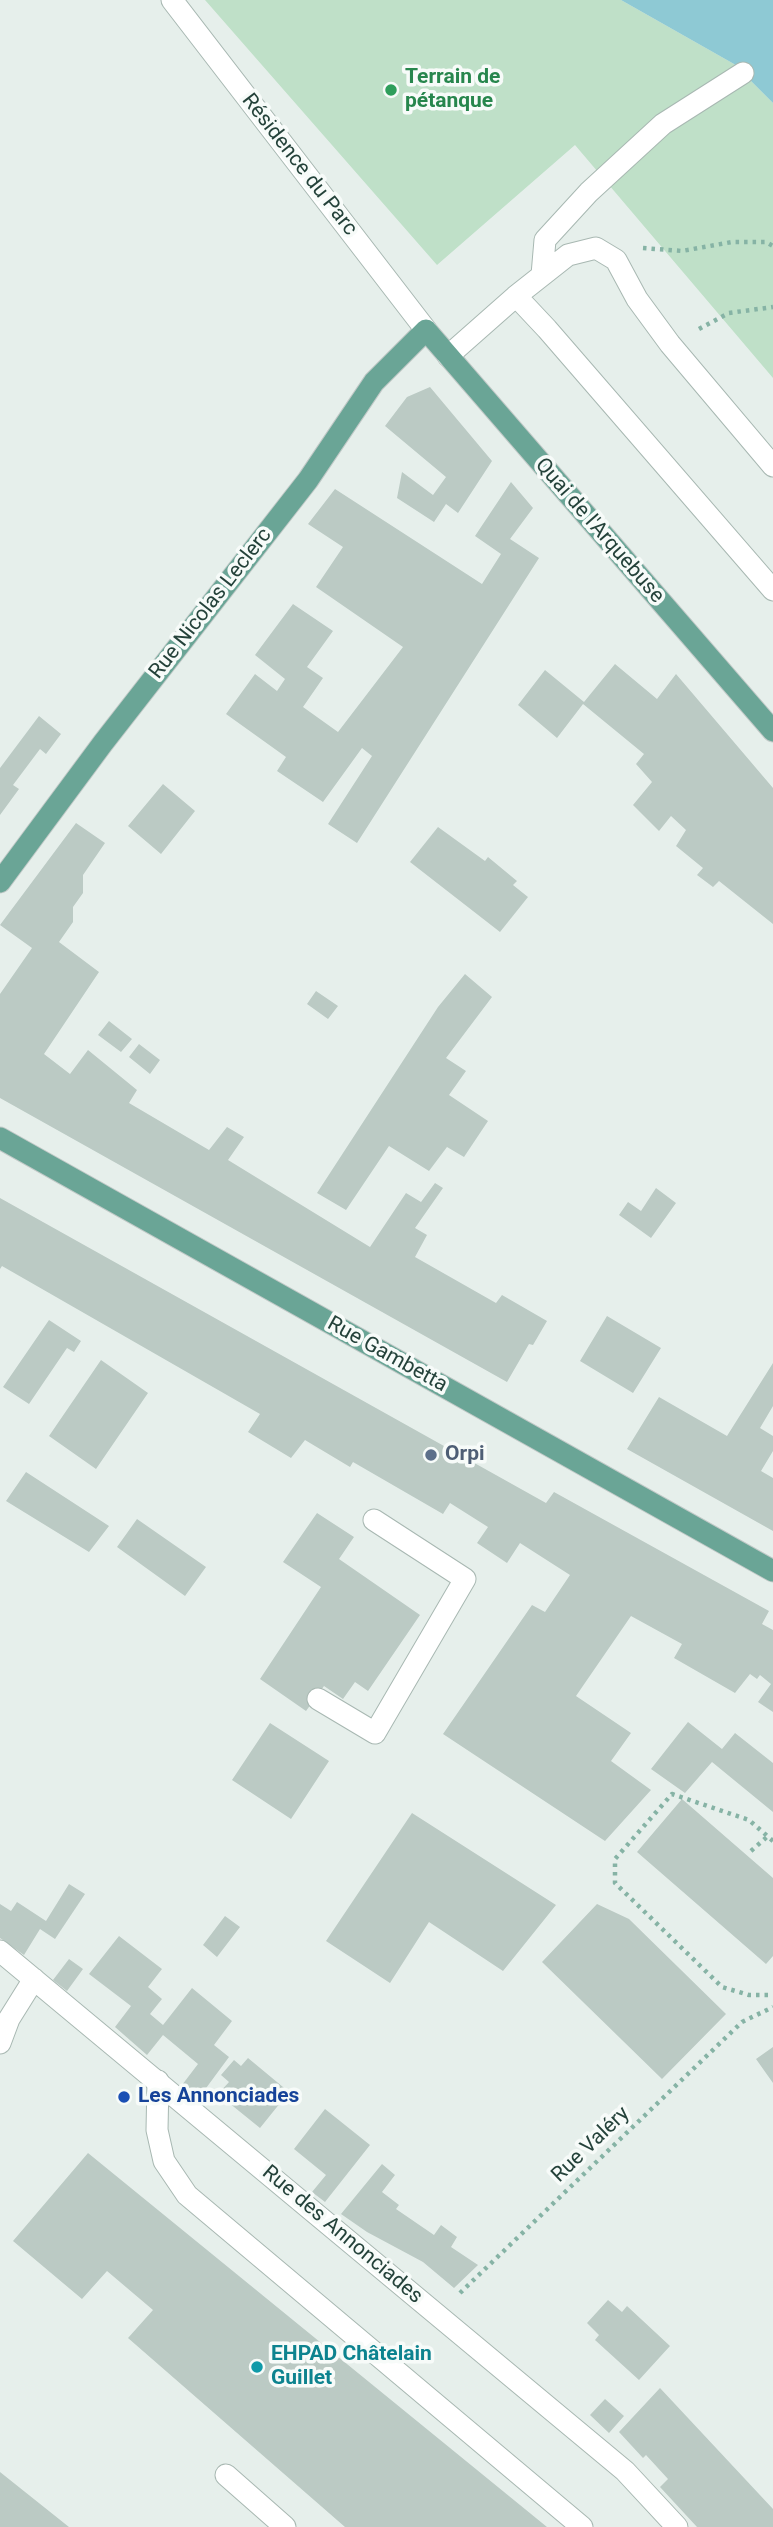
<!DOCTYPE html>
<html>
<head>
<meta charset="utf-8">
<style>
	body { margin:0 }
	canvas { display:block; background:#e6efeb }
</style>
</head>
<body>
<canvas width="773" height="2527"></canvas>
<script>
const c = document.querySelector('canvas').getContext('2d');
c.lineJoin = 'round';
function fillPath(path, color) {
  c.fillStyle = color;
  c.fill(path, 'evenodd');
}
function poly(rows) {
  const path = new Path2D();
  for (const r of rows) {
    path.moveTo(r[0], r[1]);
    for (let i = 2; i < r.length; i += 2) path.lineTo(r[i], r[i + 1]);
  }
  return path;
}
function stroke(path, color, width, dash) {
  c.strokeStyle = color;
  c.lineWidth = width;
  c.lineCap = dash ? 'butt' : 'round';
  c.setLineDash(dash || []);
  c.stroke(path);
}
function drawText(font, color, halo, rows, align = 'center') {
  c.font = font + ' Roboto,sans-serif';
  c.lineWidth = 7;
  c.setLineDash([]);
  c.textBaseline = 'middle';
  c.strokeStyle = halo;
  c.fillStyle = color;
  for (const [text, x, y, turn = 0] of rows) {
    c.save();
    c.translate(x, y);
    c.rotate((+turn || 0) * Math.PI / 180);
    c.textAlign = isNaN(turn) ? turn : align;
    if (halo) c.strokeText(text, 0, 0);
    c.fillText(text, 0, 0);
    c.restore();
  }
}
const green = poly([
	[205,0,621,0,734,64,773,103,773,378,575,145,437,265]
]);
const water = poly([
	[621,0,773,0,773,103,734,64]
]);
const building = poly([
	[430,387,492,461,458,513,446,504,434,522,397,498,402,472,433,495,446,477,385,426,407,397],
	[511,482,533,508,510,539,539,558,357,843,328,824,372,756,362,748,323,802,277,771,286,757,226,714,255,674,277,691,285,679,255,655,293,604,333,631,307,667,323,678,303,707,338,732,403,647,316,587,343,547,308,524,335,489,482,584,501,554,475,536],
	[615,664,657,699,676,674,773,788,773,924,719,881,713,887,697,875,703,868,676,846,686,830,671,816,659,831,633,805,652,782,636,764,644,754,583,704,557,738,518,705,545,670,584,702],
	[39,716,61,734,46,754,40,749,13,785,19,789,0,815,0,768],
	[163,784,195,811,161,854,128,826],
	[76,823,105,843,83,875,83,893,73,907,73,922,59,942,99,972,44,1054,70,1074,88,1050,137,1090,129,1103,209,1150,227,1127,244,1137,228,1160,370,1247,406,1193,421,1202,435,1183,443,1188,415,1228,427,1235,415,1257,496,1303,502,1295,547,1321,533,1345,529,1344,507,1382,0,1098,0,994,32,948,0,925],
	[438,827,485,861,488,857,517,881,513,885,528,897,500,932,410,862],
	[465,974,492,997,446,1058,466,1071,449,1095,488,1121,464,1157,447,1147,429,1171,389,1146,346,1210,317,1193,438,1007],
	[316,991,338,1006,328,1019,307,1004],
	[109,1021,132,1039,121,1052,98,1035],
	[139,1044,160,1060,150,1074,129,1057],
	[656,1188,676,1203,651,1238,619,1215,628,1202,641,1211],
	[0,1198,546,1503,554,1492,769,1611,762,1624,773,1630,773,1712,758,1702,771,1684,760,1675,757,1679,750,1674,735,1693,674,1658,682,1644,631,1616,576,1696,631,1733,611,1761,651,1790,605,1841,443,1734,532,1605,545,1612,570,1575,520,1543,507,1563,477,1543,488,1527,450,1503,443,1514,353,1462,350,1467,305,1440,291,1458,248,1432,260,1414,2,1266,0,1269],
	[607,1316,661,1348,633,1393,580,1361],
	[49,1320,81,1341,74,1352,67,1348,29,1404,3,1387],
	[101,1360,148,1393,96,1469,49,1436],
	[773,1363,773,1406,760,1428,773,1436,773,1451,761,1471,773,1478,773,1531,627,1449,659,1397,727,1436],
	[26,1472,109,1526,89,1552,6,1501],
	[317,1513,354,1537,339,1559,420,1615,368,1691,355,1682,343,1699,324,1686,306,1711,260,1679,321,1587,283,1562],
	[137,1519,206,1567,185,1596,117,1547],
	[688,1722,722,1749,735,1733,773,1763,773,1812,712,1762,685,1793,651,1769],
	[270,1723,329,1761,291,1819,232,1780],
	[682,1799,773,1878,773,1956,766,1964,637,1852],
	[412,1813,556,1905,503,1971,429,1922,390,1983,326,1941],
	[69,1884,85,1894,55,1939,40,1929,24,1955,0,1938,0,1904,11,1911,17,1902,46,1921],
	[597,1904,629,1919,726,2014,662,2079,542,1962],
	[225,1916,240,1927,217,1957,203,1945],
	[119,1936,162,1969,148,1987,162,1999,150,2014,163,2025,192,1988,232,2021,214,2045,229,2057,198,2099,182,2085,198,2064,163,2035,147,2055,115,2027,131,2006,89,1974],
	[69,1959,83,1969,67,1991,53,1980],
	[773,2047,773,2083,756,2059],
	[248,2058,289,2092,260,2128,218,2094,229,2082,221,2075,234,2060,241,2066],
	[325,2109,370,2145,325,2202,312,2192,326,2175,294,2149],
	[88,2153,547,2527,345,2527,128,2338,153,2310,107,2271,82,2299,13,2241],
	[382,2164,395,2175,382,2192,399,2205,396,2209,434,2235,441,2225,457,2237,451,2247,478,2265,454,2288,423,2262,367,2232,341,2214],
	[608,2300,622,2312,627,2306,670,2346,639,2380,595,2340,599,2335,587,2323],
	[660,2388,773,2509,773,2527,697,2527,660,2487,668,2479,646,2455,643,2458,619,2432],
	[605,2399,624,2416,609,2433,590,2415],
	[0,2472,69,2527,0,2527]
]);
const path = poly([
	[643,248,682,251,732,242,766,242,773,246],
	[699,329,729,313,773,307],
	[773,1841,749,1820,672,1794,615,1859,615,1883,722,1987,749,1995,773,1995],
	[751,1851,768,1836],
	[460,2293,742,2022,773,2007]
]);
const service = poly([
	[542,275,545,240,589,192,663,124,743,73],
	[516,296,547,329,773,590],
	[448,356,516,296,568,255,596,248,616,260,637,299,670,344,773,466],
	[158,2081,157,2130,164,2161,187,2195,582,2527],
	[226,2475,285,2527]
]);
const minor = poly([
	[172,0,426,330],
	[318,1699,375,1733,465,1579,374,1520],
	[0,1951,625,2471,677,2527],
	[0,2043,9,2019,34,1979]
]);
const primary = poly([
	[0,882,103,743,308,480,374,382,426,330,773,731],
	[0,1138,773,1571]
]);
const markers = [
	[391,90,7,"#2e9e5b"],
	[431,1455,7,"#5c6f8a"],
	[124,2097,7,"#1a4fb4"],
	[257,2367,7,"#0f9aa8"]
];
const leisureNames = [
	["Terrain de",405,78],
	["pétanque",405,102]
];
const streetNames = [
	["Résidence du Parc",299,165,52],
	["Quai de l'Arquebuse",599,531,49],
	["Rue Nicolas Leclerc",211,604,-52],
	["Rue Gambetta",387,1355,29],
	["Rue Valéry",591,2145,-44],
	["Rue des Annonciades",342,2235,40]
];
const serviceNames = [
	["Orpi",445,1455]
];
const transitNames = [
	["Les Annonciades",138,2097]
];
const cultureNames = [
	["EHPAD Châtelain",271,2355],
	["Guillet",271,2379]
];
fillPath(green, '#bfe0c8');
fillPath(water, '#8ec9d4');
fillPath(building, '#bbcac4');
stroke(service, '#a8b8b2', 23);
stroke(minor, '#a8b8b2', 23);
stroke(primary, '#c2cac8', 23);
stroke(path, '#86b3a5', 4.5, [3.5, 5]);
stroke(service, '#fff', 21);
stroke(minor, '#fff', 21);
stroke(primary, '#6aa596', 21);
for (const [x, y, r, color] of markers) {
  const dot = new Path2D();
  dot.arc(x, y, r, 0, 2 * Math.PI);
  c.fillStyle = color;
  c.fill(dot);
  stroke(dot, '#f7fbf9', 2.5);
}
drawText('bold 21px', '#27864d', '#f7fbf9', leisureNames, 'left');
drawText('21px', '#24423a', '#f7fbf9', streetNames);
drawText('bold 21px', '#4e5e75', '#f7fbf9', serviceNames, 'left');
drawText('bold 21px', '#164399', '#f7fbf9', transitNames, 'left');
drawText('bold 21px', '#0d838f', '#f7fbf9', cultureNames, 'left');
</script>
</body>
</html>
